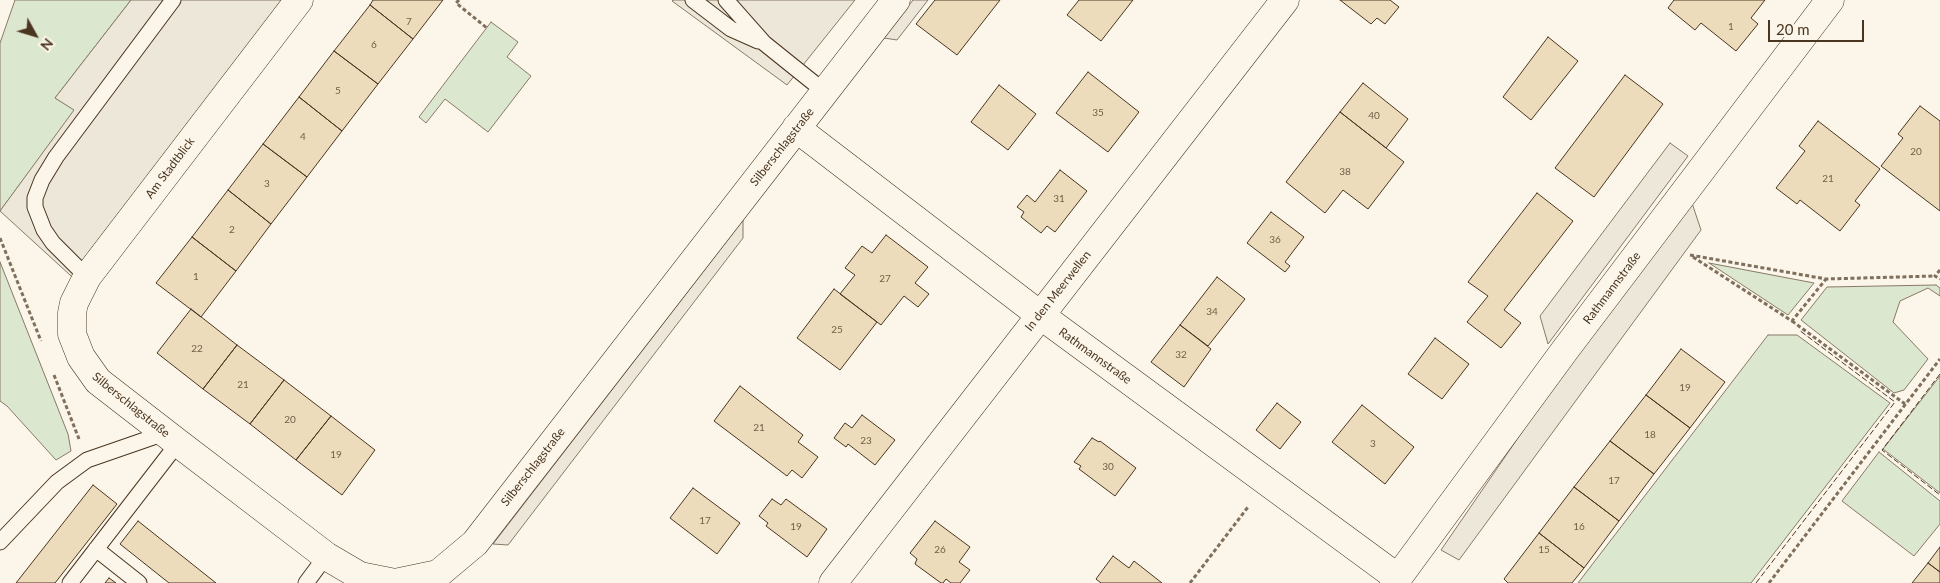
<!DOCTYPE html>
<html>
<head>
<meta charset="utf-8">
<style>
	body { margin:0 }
	#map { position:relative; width:1940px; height:583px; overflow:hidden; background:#fbf6e9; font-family:Lato,sans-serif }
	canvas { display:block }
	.north { position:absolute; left:10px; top:10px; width:50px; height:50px; -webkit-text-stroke:4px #fbf6e9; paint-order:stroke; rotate:129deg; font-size:14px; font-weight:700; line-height:20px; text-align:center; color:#4a3520 }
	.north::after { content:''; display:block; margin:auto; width:18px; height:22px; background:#4a3520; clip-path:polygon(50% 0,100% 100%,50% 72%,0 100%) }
	.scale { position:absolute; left:1768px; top:20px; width:96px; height:22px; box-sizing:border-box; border:2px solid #4a3520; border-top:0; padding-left:6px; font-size:15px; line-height:18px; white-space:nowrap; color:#4a3520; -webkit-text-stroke:4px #fbf6e9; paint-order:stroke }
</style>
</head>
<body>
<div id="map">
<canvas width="1940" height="583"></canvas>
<div class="north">N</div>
<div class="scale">20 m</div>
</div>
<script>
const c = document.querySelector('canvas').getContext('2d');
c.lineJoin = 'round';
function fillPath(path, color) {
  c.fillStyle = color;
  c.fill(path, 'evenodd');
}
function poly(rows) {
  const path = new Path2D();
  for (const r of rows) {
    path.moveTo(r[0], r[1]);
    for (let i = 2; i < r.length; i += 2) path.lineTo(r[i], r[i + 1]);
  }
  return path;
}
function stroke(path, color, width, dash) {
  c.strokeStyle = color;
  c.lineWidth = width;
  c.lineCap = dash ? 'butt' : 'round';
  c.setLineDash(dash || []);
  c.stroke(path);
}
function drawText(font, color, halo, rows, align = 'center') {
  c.font = font + ' Lato,sans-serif';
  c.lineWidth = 4;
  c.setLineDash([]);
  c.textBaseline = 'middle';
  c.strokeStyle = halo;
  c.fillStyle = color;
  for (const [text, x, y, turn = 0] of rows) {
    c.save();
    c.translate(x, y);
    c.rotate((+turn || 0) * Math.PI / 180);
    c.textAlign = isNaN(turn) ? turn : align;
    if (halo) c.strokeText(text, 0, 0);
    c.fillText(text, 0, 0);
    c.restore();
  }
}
const green = poly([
	[15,0,131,0,55,98,75,110,0,211,0,43,15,0],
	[491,22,518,42,507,57,531,76,488,132,445,99,426,123,419,117,491,22],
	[0,262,68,434,71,451,56,460,7,406,0,401,0,262],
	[1709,263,1814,283,1788,315,1709,263],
	[1936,285,1940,288,1940,296,1928,288,1900,301,1893,322,1928,359,1904,390,1894,393,1801,320,1827,287,1936,285],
	[1768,335,1797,335,1890,403,1751,583,1578,583,1768,335],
	[1940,376,1940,493,1883,449,1940,376],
	[1879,452,1940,501,1940,524,1914,556,1842,501,1879,452]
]);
const parking = poly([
	[131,0,299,0,82,286,0,211,74,110,55,98,131,0],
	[673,0,855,0,787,85,672,1,673,0],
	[913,0,928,0,897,40,884,38,913,0],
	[1670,143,1688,156,1548,344,1540,316,1670,143],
	[1692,203,1701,230,1459,560,1441,550,1542,403,1692,203],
	[743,220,743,238,508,545,493,544,743,220]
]);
const building = poly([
	[373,0,443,0,413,39,370,5,373,0],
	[935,0,1000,0,957,55,916,24,935,0],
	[1079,0,1133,0,1101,41,1067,15,1079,0],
	[1340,0,1390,0,1399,7,1385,24,1377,18,1371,24,1340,0],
	[1674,0,1765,0,1751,18,1758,24,1736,51,1701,23,1695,30,1668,8,1674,0],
	[370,5,413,39,378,84,334,51,370,5],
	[1548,37,1578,61,1531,120,1503,97,1548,37],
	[334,51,378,84,342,131,299,97,334,51],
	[1088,72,1139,112,1108,152,1056,113,1088,72],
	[1625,75,1663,104,1594,197,1555,168,1625,75],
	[1363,83,1408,119,1386,148,1340,112,1363,83],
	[999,85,1036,114,1008,150,971,122,999,85],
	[299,97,342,131,307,177,263,144,299,97],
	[1920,106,1940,121,1940,211,1881,166,1903,138,1898,134,1920,106],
	[1340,112,1404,162,1368,209,1343,190,1325,213,1286,182,1340,112],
	[1818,121,1880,169,1855,201,1860,205,1840,231,1800,200,1797,204,1776,188,1805,151,1799,146,1818,121],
	[263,144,307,177,271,224,228,190,263,144],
	[1060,170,1087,191,1055,232,1047,226,1041,233,1021,217,1024,212,1017,207,1027,195,1035,202,1060,170],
	[228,190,271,224,236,271,192,237,228,190],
	[1537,193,1573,221,1504,310,1521,323,1501,348,1467,322,1488,296,1468,282,1537,193],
	[1271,212,1304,237,1285,262,1290,266,1285,272,1247,243,1271,212],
	[886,235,928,267,915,283,929,294,918,307,904,296,881,325,840,294,855,275,845,268,862,246,872,253,886,235],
	[192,237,236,271,201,317,156,283,192,237],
	[1217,277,1245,299,1208,346,1180,325,1217,277],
	[834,289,877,322,840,370,797,338,834,289],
	[191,309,237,345,203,389,157,353,191,309],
	[1180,325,1211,349,1184,387,1151,362,1180,325],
	[1435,338,1469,364,1442,399,1408,374,1435,338],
	[237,345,284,380,250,424,203,389,237,345],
	[1681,349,1725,382,1690,428,1646,395,1681,349],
	[284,380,331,416,296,460,250,424,284,380],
	[740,386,803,435,798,442,818,457,802,478,792,470,787,476,714,421,740,386],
	[1646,395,1690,428,1654,474,1610,441,1646,395],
	[1277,403,1301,422,1280,449,1256,430,1277,403],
	[1362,405,1414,447,1385,484,1332,442,1362,405],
	[862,415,895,440,875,465,848,444,846,447,834,438,845,423,852,428,862,415],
	[331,416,375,450,342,495,296,460,331,416],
	[1092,438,1099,442,1100,441,1136,468,1115,496,1079,469,1081,466,1074,462,1092,438],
	[1610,441,1654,474,1619,521,1574,487,1610,441],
	[93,485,117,504,55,583,16,583,93,485],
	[1574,487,1619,521,1584,568,1539,533,1574,487],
	[693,488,740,523,717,554,670,518,693,488],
	[772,499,781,505,786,499,827,529,807,557,766,526,768,523,759,516,772,499],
	[138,521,216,583,169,583,120,544,138,521],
	[935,521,970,547,959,562,970,570,960,583,951,583,946,579,943,583,941,583,915,564,917,559,910,553,935,521],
	[1539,533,1584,568,1572,583,1508,583,1504,579,1539,533],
	[1940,547,1940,572,1928,563,1940,547],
	[1113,556,1129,568,1134,561,1162,583,1101,583,1096,579,1113,556],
	[1928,563,1940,572,1940,583,1912,583,1928,563],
	[109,578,116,583,105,583,109,578]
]);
const path = poly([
	[459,0,456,3,487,28],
	[0,238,41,341],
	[1690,255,1826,279,1935,276],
	[1693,257,1792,321,1826,279],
	[1940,270,1935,276,1940,279],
	[1792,321,1905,404],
	[54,375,79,439],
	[1190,583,1248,507],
	[1769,583,1940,359]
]);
const service = poly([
	[693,0,731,29,758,41],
	[726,0,764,43,825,92],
	[87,277,53,243,44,230,35,207,35,198,42,180,56,157,173,0],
	[0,542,57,482,87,460,165,433],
	[96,549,139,583],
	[70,583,178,443],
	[306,583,326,556]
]);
const minor = poly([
	[299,0,87,277,74,303,72,313,72,334,81,357,98,381,178,443,326,556,360,576,395,583,438,574,475,543,896,0],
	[796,128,1040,315,1398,578],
	[833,583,1285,0],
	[1394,583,1565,350,1830,0]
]);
const fence = poly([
	[1940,374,1882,450,1940,495],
	[1756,583,1895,402,1799,330]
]);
const numberNames = [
	["7",409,22],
	["1",1731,27],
	["6",374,45],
	["5",338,91],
	["35",1098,113],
	["40",1374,116],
	["4",303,137],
	["20",1916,152],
	["38",1345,172],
	["21",1828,179],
	["3",267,184],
	["31",1059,199],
	["2",232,230],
	["36",1275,240],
	["1",196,277],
	["27",885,279],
	["34",1212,312],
	["25",837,330],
	["22",197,349],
	["32",1181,355],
	["21",243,385],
	["19",1685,388],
	["20",290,420],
	["21",759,428],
	["18",1650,435],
	["23",866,441],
	["3",1373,444],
	["19",336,455],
	["30",1108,467],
	["17",1614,481],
	["17",705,521],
	["19",796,527],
	["16",1579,527],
	["26",940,550],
	["15",1544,550]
];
const streetNames = [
	["Silberschlagstraße",782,147,-52],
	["Am Stadtblick",170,168,-53],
	["Rathmannstraße",1612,288,-53],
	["In den Meerwellen",1058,291,-52],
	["Rathmannstraße",1095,356,36],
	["Silberschlagstraße",131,405,39],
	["Silberschlagstraße",533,467,-52]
];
fillPath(green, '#dce7d0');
stroke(green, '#887966', 1);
fillPath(parking, '#ede7d9');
stroke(parking, '#887966', 1);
fillPath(building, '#ecdcbc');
stroke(building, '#4a3520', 1);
stroke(service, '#4a3520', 17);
stroke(minor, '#4a3520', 29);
stroke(path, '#7f6f5c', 3, [4, 2.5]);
stroke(service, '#fbf6e9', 15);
stroke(minor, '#fbf6e9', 28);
stroke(fence, '#4a3520', 1, [6, 2.5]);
drawText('10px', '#725f47', null, numberNames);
drawText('12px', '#4a3520', '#fbf6e9', streetNames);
</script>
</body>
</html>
